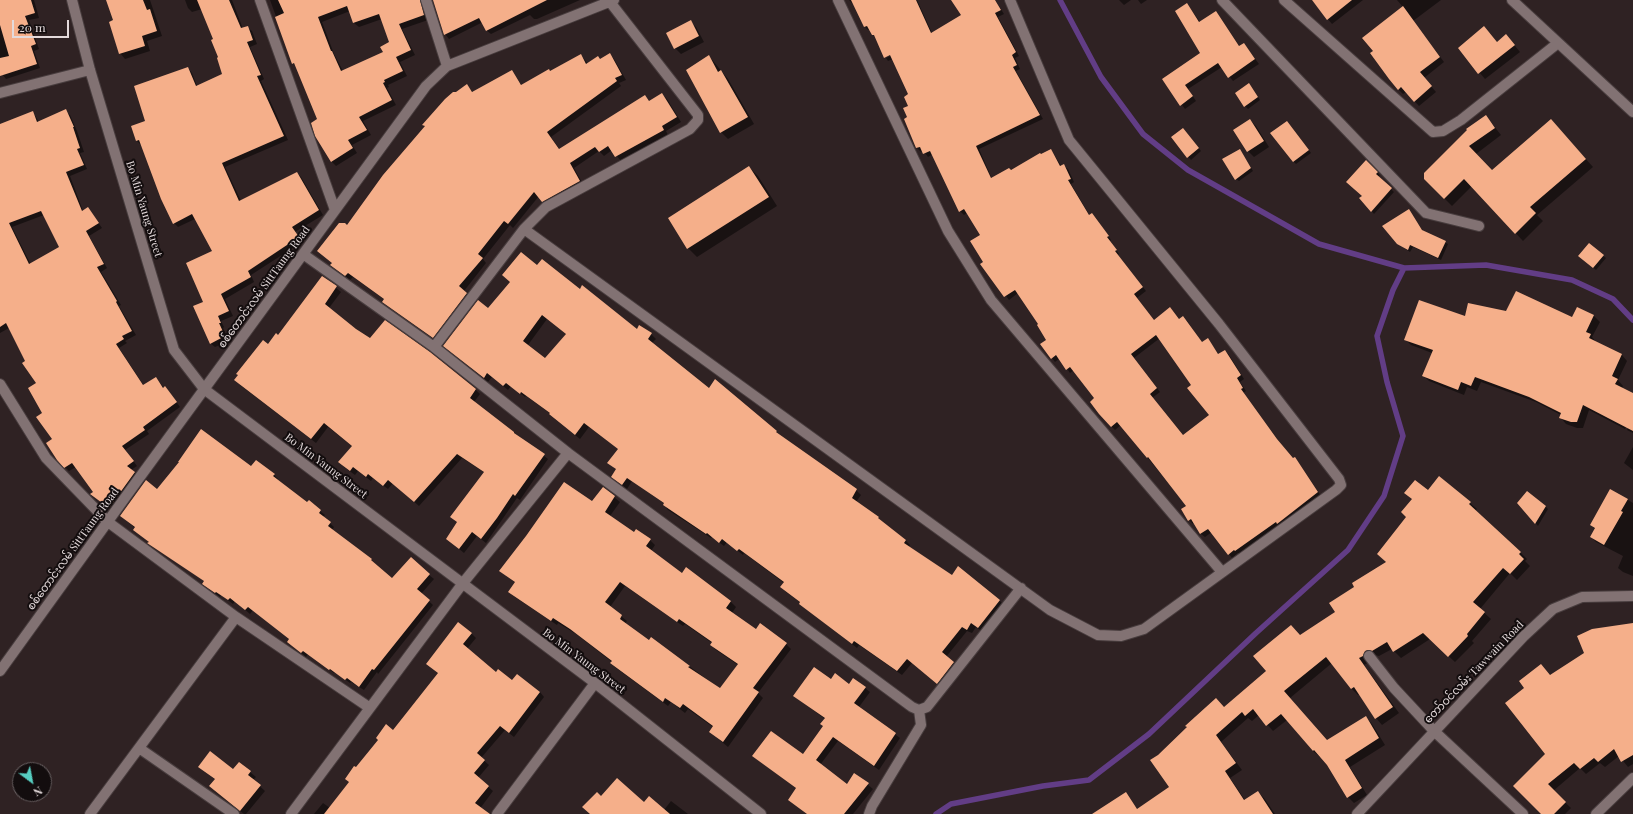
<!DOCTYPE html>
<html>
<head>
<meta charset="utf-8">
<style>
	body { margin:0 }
	#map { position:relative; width:1633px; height:814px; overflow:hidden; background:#2f2223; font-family:"Playfair Display",serif }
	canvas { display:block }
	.north { position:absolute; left:12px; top:762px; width:40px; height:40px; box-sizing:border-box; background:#130d0e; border:1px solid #675f60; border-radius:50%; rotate:148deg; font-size:11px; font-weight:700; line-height:16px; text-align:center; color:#e4dadb }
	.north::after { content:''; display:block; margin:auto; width:14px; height:18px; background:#57cec1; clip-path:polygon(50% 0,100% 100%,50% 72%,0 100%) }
	.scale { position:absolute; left:12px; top:20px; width:57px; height:18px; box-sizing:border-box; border:2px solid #e4dadb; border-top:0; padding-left:5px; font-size:12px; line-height:14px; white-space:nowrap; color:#e4dadb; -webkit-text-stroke:3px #130d0e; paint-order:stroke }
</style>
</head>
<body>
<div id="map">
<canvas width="1633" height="814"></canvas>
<div class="north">N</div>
<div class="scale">20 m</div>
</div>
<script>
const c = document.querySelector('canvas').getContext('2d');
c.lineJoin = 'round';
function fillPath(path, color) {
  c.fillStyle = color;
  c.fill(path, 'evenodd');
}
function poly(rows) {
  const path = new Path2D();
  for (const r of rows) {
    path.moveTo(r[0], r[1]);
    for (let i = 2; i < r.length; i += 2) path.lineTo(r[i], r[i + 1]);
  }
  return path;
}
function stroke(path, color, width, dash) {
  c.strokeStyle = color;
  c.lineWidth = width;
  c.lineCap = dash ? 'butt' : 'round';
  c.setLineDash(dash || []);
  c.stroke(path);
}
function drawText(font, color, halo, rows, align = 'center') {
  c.font = font + ' "Playfair Display","Noto Sans Myanmar",serif';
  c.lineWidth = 4;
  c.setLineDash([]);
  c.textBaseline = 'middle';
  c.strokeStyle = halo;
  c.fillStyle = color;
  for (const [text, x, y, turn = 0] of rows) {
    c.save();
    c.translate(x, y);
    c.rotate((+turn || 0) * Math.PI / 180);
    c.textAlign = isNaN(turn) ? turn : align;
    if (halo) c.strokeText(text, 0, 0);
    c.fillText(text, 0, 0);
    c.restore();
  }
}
const shadow = poly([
	[7,0,34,0,39,18,29,20,39,49,34,51,40,68,6,79,2,74,0,66,0,5],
	[107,0,150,0,162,36,147,41,150,51,125,59,120,53,115,21],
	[185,0,232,0,243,29,247,27,252,31,257,44,250,47,264,79,261,81,288,140,225,167,241,201,297,173,301,177,323,215,295,232,302,242,251,275,254,282,225,299,233,316,221,321,224,327,223,328,229,341,215,347,210,343,205,302,214,252,195,219,178,227,174,223,141,145,137,141,146,122,188,68,192,73,197,86,224,75,214,40,202,9,192,12,188,8],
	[270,0,422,0,428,20,402,29,415,55,400,62,407,76,388,85,389,87,387,88,396,105,363,121,371,135,352,145,357,153,336,166,332,162,316,135,318,119,296,66,293,63],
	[350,11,354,23,359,27,382,19,390,43,384,52,343,71,334,54,322,22],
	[434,0,580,0,537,19,534,19,530,15,491,34,486,30,483,22,449,39,445,34],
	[849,0,917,0,932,33,962,16,953,0,995,0,1004,14,998,17,1019,56,1015,58,1020,69,1016,71,1043,119,979,149,992,179,1051,150,1062,167,1064,166,1068,169,1074,182,1071,184,1090,216,1092,214,1096,218,1111,240,1110,241,1119,254,1118,255,1146,291,1137,298,1154,321,1170,308,1180,320,1187,321,1202,343,1208,339,1219,355,1225,351,1229,355,1244,379,1240,382,1246,391,1243,393,1281,444,1294,459,1298,462,1321,496,1240,554,1238,553,1232,558,1212,532,1205,537,1201,534,1194,523,1193,524,1189,520,1182,509,1187,506,1121,425,1115,430,1111,426,1095,399,1074,370,1070,373,1060,358,1055,362,1052,358,1048,340,1039,324,1018,293,1009,300,982,264,984,262,981,235,967,213,964,215,960,211,933,154,928,157,923,150,921,152,917,148,905,119,909,118,910,95,893,59,888,61,886,58,895,54,877,38,870,29,868,30,865,27,855,6],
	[1160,338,1192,385,1210,415,1183,436,1152,398,1160,392,1134,358],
	[1119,0,1131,0,1124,5],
	[1138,0,1147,0,1141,4],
	[1312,0,1363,0,1332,24],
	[1397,0,1441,0,1413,21,1444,62,1424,78,1436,92,1419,106,1406,92,1403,94,1398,89,1374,51,1403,7],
	[1187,4,1200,22,1216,12,1240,47,1244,44,1259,64,1233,81,1222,67,1188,89,1196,101,1185,109,1163,79,1202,53],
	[690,21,696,27,704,42,681,54,675,48],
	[1490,33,1497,42,1506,35,1520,52,1485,79,1459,48],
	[581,55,588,64,601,60,610,55,614,59,626,80,619,83,621,86,551,137,560,150,645,96,650,102,662,94,667,99,681,122,666,131,668,135,621,161,612,150,604,156,599,151,574,168,584,186,548,206,539,196,513,228,510,225,483,259,486,263,464,291,471,298,438,342,388,306,383,302,385,300,353,277,350,280,331,265,347,226,466,85,473,92,512,71,522,86],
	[709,56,728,79,754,124,728,139,721,132],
	[1251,87,1260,100,1248,109,1245,106],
	[65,111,70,115,77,131,84,152,80,153,87,169,70,176,83,211,88,208,102,228,89,236,107,268,101,272,121,305,119,306,136,335,125,341,127,343,119,348,144,386,156,378,164,388,165,388,169,392,180,407,147,431,149,434,125,450,137,466,131,470,139,477,114,512,96,498,95,492,76,467,69,471,58,460,54,440,43,413,37,384,9,328,0,333,0,133,32,112,36,117,39,122],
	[44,215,60,248,31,265,12,227],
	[1486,116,1501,135,1476,154,1492,171,1558,128,1593,167,1537,215,1543,221,1523,241,1472,186,1452,206,1425,179],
	[1250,120,1256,126,1269,147,1254,157,1248,151,1234,130],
	[1290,125,1311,153,1296,164,1293,161],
	[1185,132,1201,151,1191,160,1172,138],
	[1242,153,1253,171,1239,181,1236,179],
	[1366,162,1380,175,1378,177,1394,192,1374,214,1361,198,1363,196],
	[749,167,758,176,777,206,697,257,688,248],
	[1409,210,1423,231,1448,244,1441,260,1413,247,1410,252,1397,243],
	[1603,256,1606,258,1596,270,1582,258],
	[537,266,580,290,637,330,651,334,656,339,652,343,709,389,776,432,856,490,861,495,856,502,906,541,910,545,909,547,952,576,999,600,1004,605,983,632,976,627,972,633,967,631,946,657,958,668,942,688,912,663,902,675,859,645,857,648,805,608,801,603,786,592,781,587,784,583,744,553,743,555,727,542,724,546,712,537,711,538,668,510,664,505,665,504,632,481,627,489,617,481,617,470,609,463,619,449,589,427,580,439,555,419,551,414,526,396,525,397,511,386,508,390,492,377,488,382,449,350,488,310],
	[547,319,566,334,546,359,528,345],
	[323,277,341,292,329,308,356,330,370,339,475,389,480,394,474,402,548,459,520,500,517,498,486,543,477,536,464,553,452,543,458,523,451,517,485,473,462,458,419,506,393,483,388,489,373,478,371,481,358,471,355,475,344,467,352,446,328,427,316,443,240,385,269,345,278,336],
	[1578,308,1594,316,1600,322,1592,337,1596,342,1622,355,1627,361,1618,380,1623,386,1622,388,1633,394,1633,414,1625,429,1589,410,1583,428,1577,428,1566,424,1561,418,1561,415,1536,402,1481,382,1477,391,1467,387,1464,395,1429,381,1423,375,1432,353,1411,345,1406,340,1466,318,1507,312,1573,318],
	[1633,418,1633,433,1627,430],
	[1633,447,1633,470,1624,463],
	[251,467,274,475,278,479,278,480,307,503,320,511,325,515,323,517,334,527,332,530,371,560,392,580,429,575,434,579,421,594,433,605,378,674,377,672,364,690,351,682,350,683,335,672,334,673,308,654,306,657,293,646,290,640,253,610,250,614,235,601,233,604,221,595,220,597,208,588,205,581,153,547,149,542,134,530,135,528,121,516,158,490],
	[1440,477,1470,503,1477,509,1475,511,1521,553,1527,559,1525,561,1530,566,1517,580,1510,573,1480,609,1491,619,1472,641,1474,643,1455,662,1430,639,1401,658,1392,649,1379,656,1375,655,1371,657,1369,662,1364,665,1399,713,1382,725,1376,718,1360,694,1358,695,1352,689,1332,663,1290,698,1327,741,1366,717,1372,724,1385,745,1350,767,1367,795,1354,803,1348,797,1328,764,1321,756,1320,757,1313,751,1287,720,1273,731,1259,715,1252,721,1248,718,1221,742,1242,770,1230,778,1245,800,1258,792,1264,798,1275,814,1099,814,1125,794,1138,810,1170,787,1224,708,1267,672,1300,636,1336,612,1356,587,1387,563,1378,554],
	[1611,490,1633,503,1633,576,1623,572,1618,568,1623,556,1596,542,1591,537,1596,530,1591,525],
	[614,497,620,502,610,516,634,533,650,540,655,545,651,551,683,574,686,569,731,602,736,607,732,613,757,630,786,644,791,649,758,693,763,698,728,747,710,732,713,727,688,709,685,713,671,702,668,706,616,668,611,663,612,662,576,634,558,623,557,625,515,597,510,592,516,583,506,576,592,503],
	[625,586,683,626,685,624,712,643,711,645,716,650,738,665,721,690,689,666,625,624,627,621,610,607],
	[1518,503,1545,506,1548,509,1538,526],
	[1633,624,1633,764,1628,767,1619,756,1605,767,1600,763,1586,774,1580,768,1553,791,1571,808,1565,814,1542,814,1550,676],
	[471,633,476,638,467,649,496,673,512,682,540,692,544,697,514,737,505,730,481,758,489,765,478,778,493,791,476,814,314,814,323,803,330,808,350,782,356,769,394,732,412,706,414,706,438,673,427,664],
	[831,680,865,688,870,692,859,707,900,738,879,770,838,741,820,765,847,785,855,774,873,789,853,814,820,814,797,789,758,760,803,756,824,726,825,719,794,696],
	[239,763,256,777,253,780,265,791,246,814,244,814,215,791,216,780,205,772,233,770],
	[601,797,644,804,664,810,671,801,688,814,591,814]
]);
const stream = poly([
	[1060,0,1101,77,1143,134,1188,170,1266,214,1319,244,1404,268,1486,265,1572,280,1613,299,1633,320],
	[936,814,951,804,1043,786,1089,780,1149,734,1256,633,1348,550,1384,496,1403,436,1387,382,1377,336,1393,290,1404,268]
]);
const building = poly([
	[0,0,31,0,35,13,25,16,36,44,31,46,37,64,0,76,0,58,9,56,0,25],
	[106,0,143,0,147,10,150,9,157,31,142,36,145,46,119,54,109,22,113,20],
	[197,0,229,0,241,28,248,26,253,40,247,42,261,75,257,76,284,136,222,163,239,201,297,172,319,210,292,227,299,237,248,271,251,277,221,294,229,311,218,316,221,323,219,323,225,336,210,344,193,306,203,302,186,263,212,251,192,214,173,224,161,199,139,140,136,141,131,126,145,121,134,86,188,67,196,86,222,74,217,58,218,57,211,40,213,39],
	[278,0,420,0,424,15,399,24,411,50,396,57,403,71,384,80,385,82,383,83,392,100,359,117,367,130,348,140,353,148,331,162,315,136,311,123,317,119,294,63,292,64,275,17,284,13],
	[347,6,353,23,379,14,389,42,380,47,383,52,341,71,332,51,331,51,318,17],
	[433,0,547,0,486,31,479,18,444,35],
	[851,0,916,0,931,33,961,15,951,0,995,0,1001,10,995,13,1016,52,1012,55,1017,65,1013,67,1040,115,976,146,991,178,1009,168,1011,170,1040,153,1041,154,1051,149,1060,166,1064,164,1071,179,1068,180,1089,215,1092,213,1109,236,1107,237,1117,250,1115,251,1143,287,1134,294,1154,320,1170,307,1179,319,1183,316,1202,342,1208,338,1218,354,1225,350,1241,375,1237,378,1243,388,1241,389,1277,439,1293,458,1295,457,1318,492,1277,524,1276,522,1235,551,1234,550,1228,555,1208,529,1200,534,1191,519,1188,521,1181,509,1186,506,1148,457,1147,458,1117,422,1111,427,1099,414,1090,402,1094,398,1070,367,1066,370,1056,355,1051,359,1040,344,1046,340,1037,325,1038,324,1015,290,1004,297,980,264,983,262,970,241,980,235,964,209,959,212,930,151,923,154,920,147,916,148,904,119,907,117,903,108,908,106,904,97,908,94,890,55,884,58,874,35,872,35,867,26,864,27],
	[1156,335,1191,385,1187,388,1209,415,1183,435,1150,394,1157,388,1131,354],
	[1312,0,1352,0,1327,20],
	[1187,3,1199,22,1216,11,1239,46,1244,43,1255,59,1228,78,1218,63,1185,85,1193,96,1180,106,1162,79,1200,53,1175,11],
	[1403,6,1440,57,1420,72,1432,86,1414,102,1401,87,1398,90,1389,79,1370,53,1373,51,1362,38],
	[691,20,699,36,674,49,666,33],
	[1484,26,1497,42,1506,34,1515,45,1478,74,1458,48],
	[610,53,622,75,615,78,617,81,547,132,559,149,645,95,649,101,662,93,677,117,662,126,664,130,615,157,608,146,599,152,595,147,570,163,580,181,542,202,534,192,508,224,504,221,478,254,483,258,459,286,467,293,433,338,382,302,384,299,348,273,345,276,330,265,332,263,317,251,339,223,345,223,347,225,383,175,425,126,422,125,445,99,453,92,456,92,467,84,472,92,512,70,521,85,549,69,550,71,581,54,586,64,598,56,600,59],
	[709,55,718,72,721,70,748,117,720,133,686,70],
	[1249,83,1258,97,1244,107,1235,93],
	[66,109,74,127,73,127,80,148,77,149,84,165,66,172,82,211,88,207,99,223,86,231,104,264,97,267,117,301,116,302,132,331,122,336,124,339,116,344,143,385,156,377,163,388,165,386,177,402,143,427,145,430,122,446,134,461,127,466,135,472,109,508,90,494,93,492,72,463,64,468,57,460,46,443,52,439,36,417,42,413,28,388,36,383,22,363,25,361,6,323,0,327,0,124,33,111,37,122],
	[41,211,59,247,29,264,9,223],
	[1486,115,1495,128,1469,146,1492,170,1551,119,1586,159,1530,207,1536,213,1515,234,1464,179,1444,199,1424,179,1424,173,1467,130,1466,129],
	[1250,119,1264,141,1247,152,1233,130],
	[1287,121,1309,150,1293,162,1270,133],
	[1183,128,1199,148,1187,158,1171,137],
	[1240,149,1251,168,1235,180,1222,159],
	[1366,160,1378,172,1376,174,1392,188,1371,212,1359,198,1362,196,1346,182],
	[749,166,769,197,687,249,668,218],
	[1409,209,1422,230,1446,241,1438,258,1410,245,1408,250,1397,244,1382,226],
	[1589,243,1604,255,1593,268,1578,256],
	[521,252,537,265,542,259,580,289,582,285,637,329,639,325,652,333,648,339,709,388,715,379,777,431,776,432,857,489,852,498,879,517,878,518,906,540,904,543,952,575,958,566,1000,600,978,628,971,623,967,630,962,627,942,652,954,662,937,684,907,659,897,671,854,641,852,644,799,604,800,602,780,587,784,582,739,549,737,551,722,539,719,543,707,533,706,534,663,505,664,503,627,478,622,485,611,477,616,469,607,463,618,449,584,423,575,435,549,414,550,413,521,392,520,394,506,383,503,386,487,373,484,378,443,346,478,300,488,308,510,282,502,275],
	[542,315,566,334,545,358,523,341],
	[322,276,337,286,325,304,356,329,370,338,385,320,430,352,476,389,470,398,514,432,514,433,545,454,515,496,513,494,497,518,481,539,472,532,459,549,446,539,457,522,450,517,484,472,457,454,414,502,388,480,383,486,368,474,366,477,353,467,350,471,338,462,352,446,324,423,311,439,234,380,238,375,236,374,263,340,268,344,276,333,278,335],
	[1516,291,1572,317,1577,307,1594,315,1586,332,1591,334,1589,338,1622,354,1612,376,1618,379,1615,384,1633,393,1633,431,1583,405,1577,422,1571,422,1559,418,1561,413,1529,397,1475,377,1471,386,1461,382,1458,390,1422,376,1433,350,1404,340,1419,300,1465,316,1468,303,1506,311],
	[201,429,251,466,256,460,275,474,273,476,307,502,309,500,321,510,319,513,331,522,328,526,372,559,371,560,392,578,411,557,430,574,417,589,430,600,374,670,372,669,359,687,347,678,345,680,330,669,329,670,303,651,301,653,287,642,289,639,248,607,245,610,230,598,228,600,216,592,215,593,202,584,204,581,147,543,149,542,133,530,135,527,120,516,146,480,157,489,179,462,178,462],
	[1439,476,1471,502,1469,504,1521,552,1519,554,1524,559,1510,574,1503,568,1473,602,1485,612,1467,634,1468,636,1448,657,1423,633,1393,652,1387,642,1372,651,1368,650,1365,651,1363,656,1359,658,1393,707,1375,719,1354,687,1351,689,1326,657,1284,691,1327,740,1366,716,1379,738,1345,760,1362,788,1347,798,1327,765,1314,750,1313,751,1281,714,1266,726,1253,709,1245,716,1242,712,1216,735,1236,763,1225,771,1244,800,1258,791,1273,814,1092,814,1126,792,1137,809,1169,787,1150,760,1158,755,1187,727,1185,726,1216,698,1224,707,1266,671,1253,656,1291,625,1300,635,1335,612,1329,603,1354,587,1352,583,1386,562,1377,554,1406,517,1401,512,1412,499,1404,493,1415,480,1428,490],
	[564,482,592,501,603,487,615,496,605,512,634,532,636,529,651,539,646,546,682,573,686,567,731,601,726,608,756,629,760,623,787,643,753,688,759,692,723,742,709,732,713,726,683,704,680,708,665,698,663,702,610,663,612,661,570,629,553,618,551,621,508,592,515,582,499,571,526,536],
	[620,582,677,622,679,619,712,642,710,645,738,664,720,688,688,667,690,666,651,637,649,640,620,619,622,615,605,602],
	[1610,489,1628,499,1621,511,1623,512,1604,545,1590,537,1595,528,1590,525],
	[1527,491,1546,506,1535,524,1517,503],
	[458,622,472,633,463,644,496,672,498,669,512,680,517,674,540,692,509,733,500,726,477,753,485,760,474,773,489,786,475,803,490,814,324,814,349,782,345,779,354,766,356,767,378,740,376,738,386,724,393,730,438,673,426,664],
	[1633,623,1633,755,1621,762,1614,749,1598,762,1594,758,1580,769,1574,763,1548,784,1566,802,1554,814,1541,814,1513,786,1545,754,1505,703,1524,688,1519,681,1541,664,1550,675,1584,653,1577,636,1592,629],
	[814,667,831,679,835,673,849,684,853,678,866,687,854,703,896,733,874,766,833,737,816,760,847,784,854,773,869,783,844,814,807,814,788,800,796,788,752,756,771,731,803,754,823,726,820,724,825,718,793,696],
	[210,751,233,769,239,762,251,771,248,775,261,785,240,811,209,786,215,779,198,767],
	[617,778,644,802,649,796,670,814,590,814,582,807,597,792,601,796]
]);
const street = poly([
	[72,0,90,70,174,350,204,389,595,683,761,814],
	[260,0,335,210],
	[426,0,447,66],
	[838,0,948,231,991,300,1222,572],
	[1222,0,1426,213,1479,226],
	[1284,0,1433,132,1443,131,1461,120,1558,43],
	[1512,0,1633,112],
	[0,93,90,70],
	[524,229,1050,610,1098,635,1121,636,1144,629,1336,490,1341,485,1339,479,1219,324,1069,140,1010,0],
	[303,254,434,347,568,453,912,707,919,710,927,707,1021,588],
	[434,347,524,229,546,207,690,129,698,120,698,115,610,2],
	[0,384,46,458,108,522,236,617,370,708],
	[1369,656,1394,688,1434,731,1523,814],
	[0,671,137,481,426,86,447,66,614,0],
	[139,748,234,814],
	[90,814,236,617],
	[291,814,463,583,568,453],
	[497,814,595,683],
	[869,814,872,806,921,725,919,710],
	[1357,814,1524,636,1553,609,1582,597,1633,596],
	[1596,814,1633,778]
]);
const streetNames = [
	["Bo Min Yaung Street",144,209,73],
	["စစ်တောင်းလမ် SittTaung Road",264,287,-54],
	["Bo Min Yaung Street",326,466,37],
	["စစ်တောင်းလမ် SittTaung Road",73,549,-54],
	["Bo Min Yaung Street",584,661,37],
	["တော်ဝင်လမ်း Tawwain Road",1474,672,-46]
];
fillPath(shadow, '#0007');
stroke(stream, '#623d86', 5.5);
fillPath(building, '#f5af8a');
stroke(street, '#483d3e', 12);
stroke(street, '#827273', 10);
drawText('11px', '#e4dadb', '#130d0e', streetNames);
</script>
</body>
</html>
